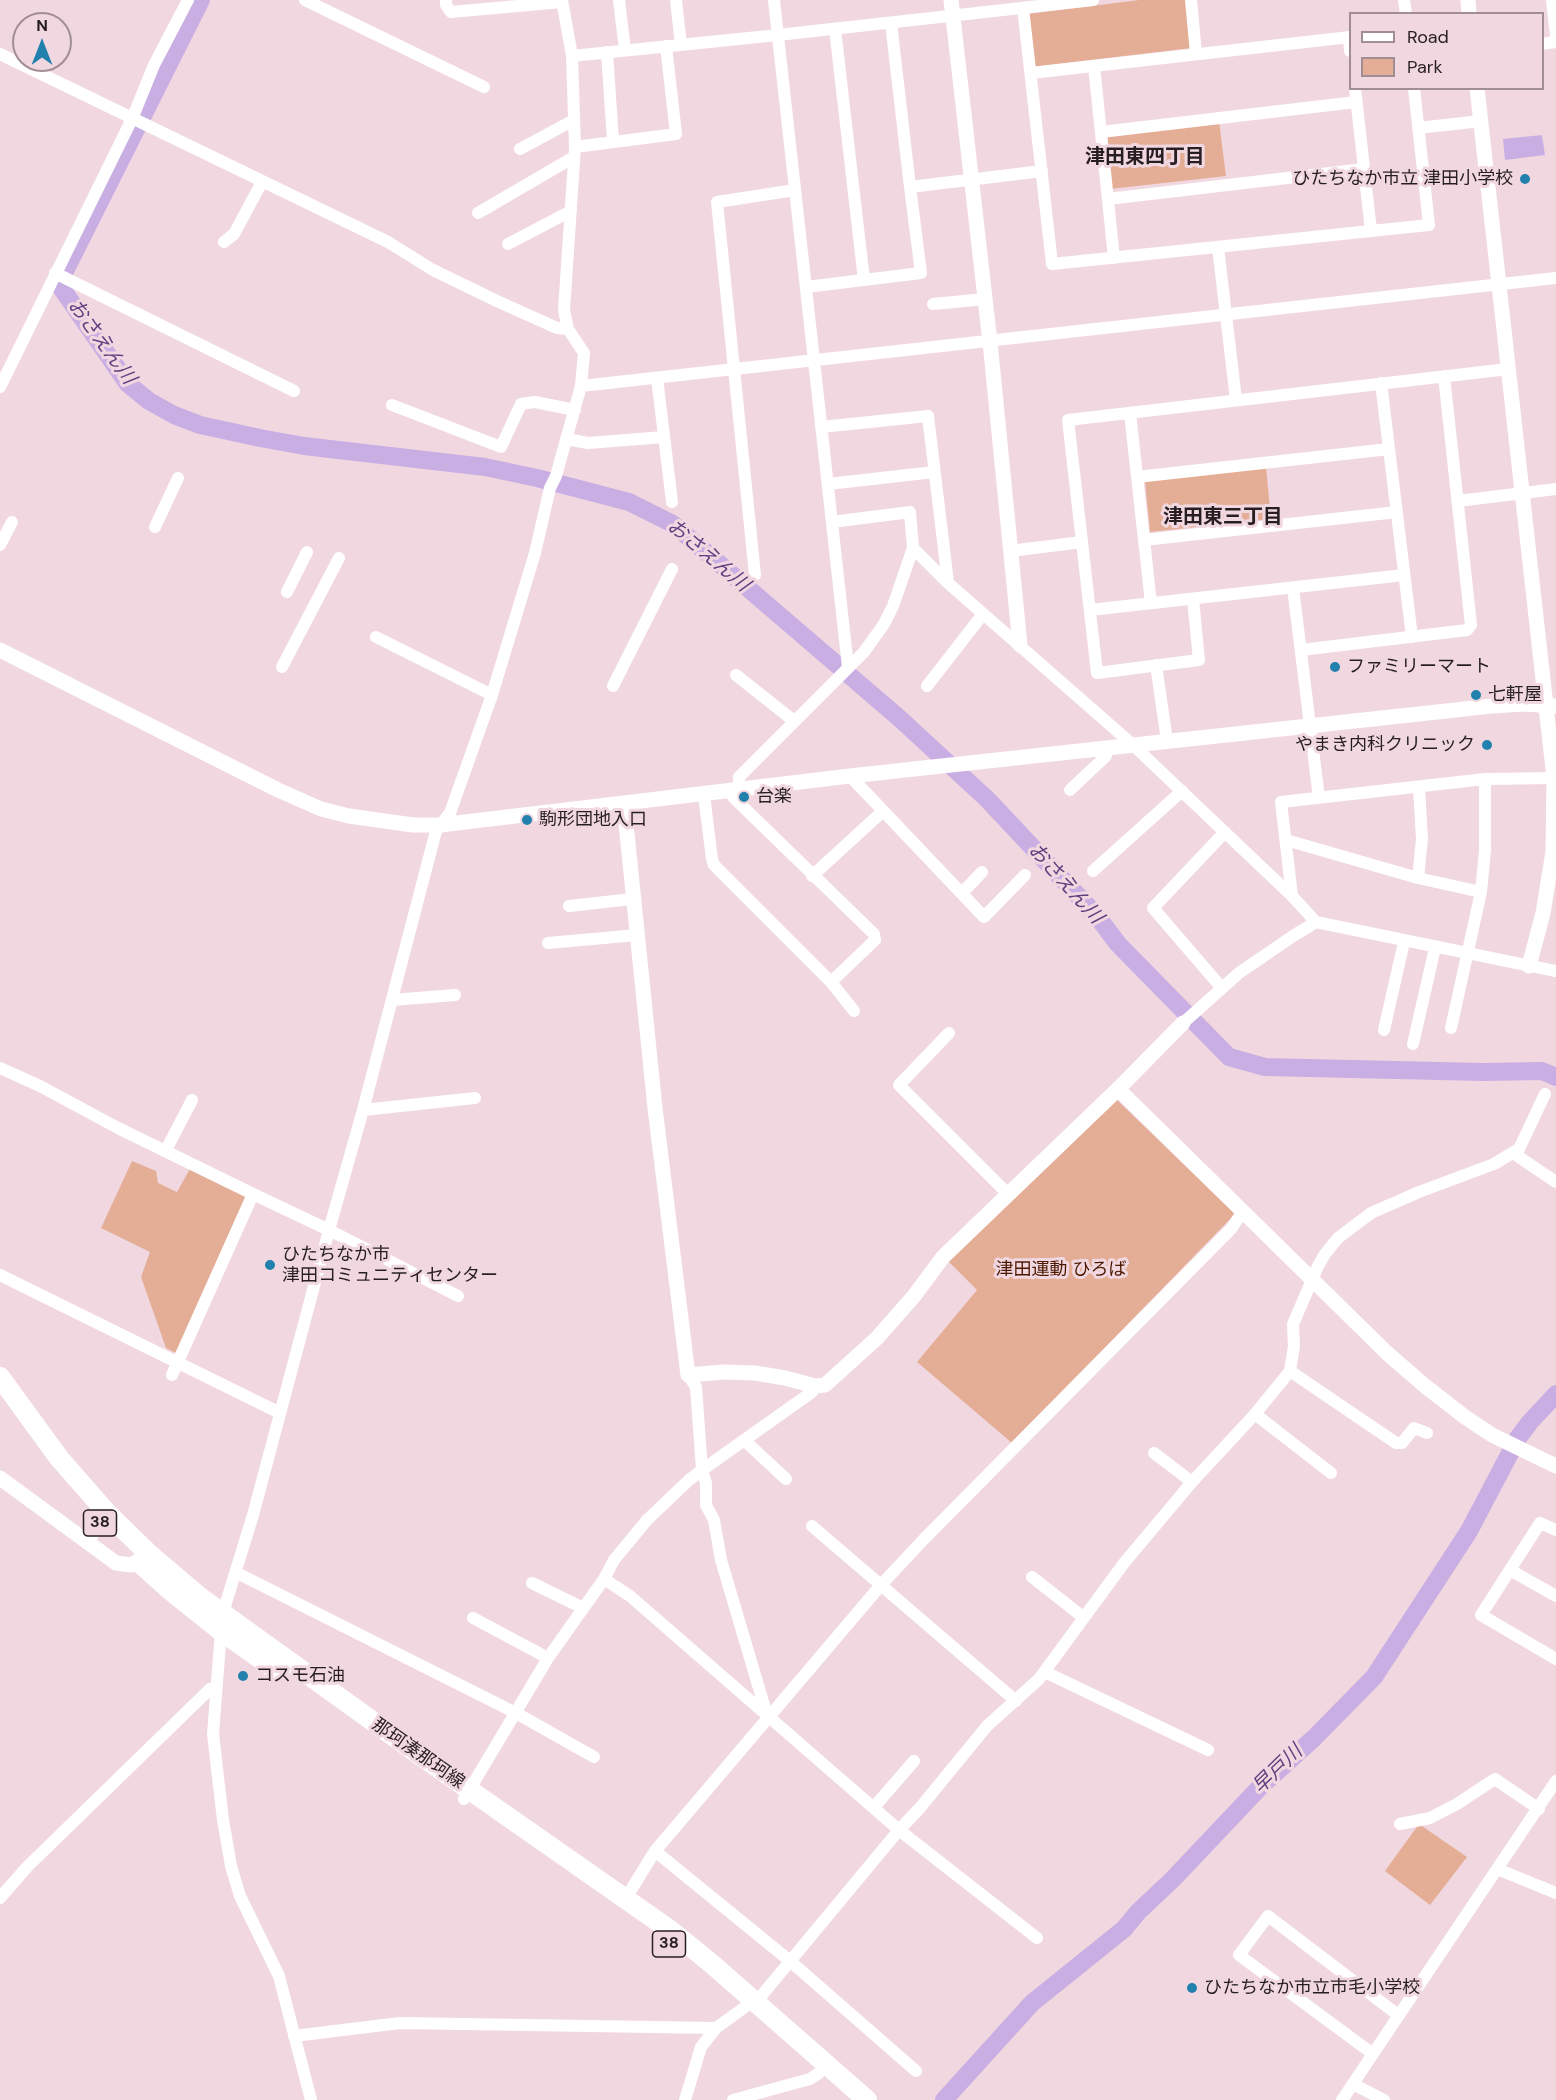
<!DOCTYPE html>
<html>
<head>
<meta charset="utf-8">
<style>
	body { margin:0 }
	#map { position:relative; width:1556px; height:2100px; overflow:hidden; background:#f1d8e0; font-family:"DM Sans",sans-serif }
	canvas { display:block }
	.legend { position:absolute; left:1349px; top:12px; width:195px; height:78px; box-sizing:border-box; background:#f1d8e0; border:2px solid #a08e94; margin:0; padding:8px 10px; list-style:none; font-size:18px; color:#271e21 }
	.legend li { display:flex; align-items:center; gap:12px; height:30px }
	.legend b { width:30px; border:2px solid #a08e94 }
	.north { position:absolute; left:12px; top:12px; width:60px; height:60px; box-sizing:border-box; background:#f1d8e0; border:2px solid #a08e94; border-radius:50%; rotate:0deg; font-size:16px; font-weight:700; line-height:24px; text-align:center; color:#271e21 }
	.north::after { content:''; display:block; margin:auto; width:21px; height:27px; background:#2280ac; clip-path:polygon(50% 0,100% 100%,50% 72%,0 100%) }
</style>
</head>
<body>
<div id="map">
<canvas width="1556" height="2100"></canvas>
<ul class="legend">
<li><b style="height:8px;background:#fff"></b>Road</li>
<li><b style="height:16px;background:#e4ae96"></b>Park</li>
</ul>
<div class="north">N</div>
</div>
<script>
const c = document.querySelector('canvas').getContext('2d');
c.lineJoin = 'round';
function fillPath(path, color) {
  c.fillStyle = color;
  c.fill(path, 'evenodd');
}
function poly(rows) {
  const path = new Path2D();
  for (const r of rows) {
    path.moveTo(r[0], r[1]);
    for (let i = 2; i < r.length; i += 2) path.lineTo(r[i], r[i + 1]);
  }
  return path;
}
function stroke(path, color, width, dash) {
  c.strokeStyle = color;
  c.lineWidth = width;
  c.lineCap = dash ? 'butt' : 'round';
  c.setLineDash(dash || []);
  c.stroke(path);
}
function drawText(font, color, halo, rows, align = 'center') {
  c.font = font + ' "DM Sans","Noto Sans JP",sans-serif';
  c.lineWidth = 6;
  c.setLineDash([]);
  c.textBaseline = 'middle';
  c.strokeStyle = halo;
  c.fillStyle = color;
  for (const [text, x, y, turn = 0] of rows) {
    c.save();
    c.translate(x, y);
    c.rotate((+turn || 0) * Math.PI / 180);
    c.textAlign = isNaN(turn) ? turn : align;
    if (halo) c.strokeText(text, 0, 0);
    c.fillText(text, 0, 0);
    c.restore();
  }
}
const green = poly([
	[1139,0,1186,0,1191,48,1032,67,1028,14],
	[1219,121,1226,176,1110,189,1104,135],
	[1266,467,1271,519,1150,532,1145,480],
	[1116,1099,1235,1214,1012,1443,917,1362,977,1290,948,1261],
	[132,1161,156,1171,158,1183,177,1192,191,1167,249,1193,178,1354,166,1348,141,1277,150,1252,101,1228],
	[1419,1824,1467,1857,1430,1905,1385,1871]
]);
const water = poly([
	[1542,135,1545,155,1505,160,1503,139]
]);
const river = poly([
	[201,0,63,275,60,286,128,384,149,401,174,415,200,425,260,438,304,446,485,467,537,478,629,502,673,524,898,717,987,799,1097,916,1118,944,1229,1057,1265,1067,1482,1072,1542,1071,1556,1077],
	[944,2100,1032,2003,1124,1929,1138,1912,1173,1879,1261,1786,1314,1738,1374,1677,1469,1531,1518,1438,1530,1422,1556,1394]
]);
const minor = poly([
	[305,0,484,87],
	[446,0,446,5,451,12,562,2],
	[619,0,625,50],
	[676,0,681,45],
	[774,0,848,667],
	[1191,0,1196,54],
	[1404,0,1406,14],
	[1552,0,1556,35],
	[1023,8,1052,264,1429,225,1414,88],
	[891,23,910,187],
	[835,29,864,280],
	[1349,37,1350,51],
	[1542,44,1556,42],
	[607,52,613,141],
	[0,54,388,242,433,270,499,302,557,328,568,329],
	[572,56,778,35,1093,0],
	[1094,66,1114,258],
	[1031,73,1350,37],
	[1355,88,1371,231],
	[1418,128,1481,121],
	[1101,132,1356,102],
	[575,147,676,134,666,46],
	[520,149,574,120],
	[1108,199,1364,169],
	[478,213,574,157],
	[224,242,234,234,262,182],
	[508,244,571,211],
	[1218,247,1236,400],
	[55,273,294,391],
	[806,287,921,273,910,187,1042,171],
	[933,304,985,299],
	[657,378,672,502],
	[1381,383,1412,637],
	[581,386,1556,278],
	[0,387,132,119,154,65,188,0],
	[392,405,501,447,521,404,535,402,575,410],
	[1130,413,1151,603],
	[821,427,928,416,948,583],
	[566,439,588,443,664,437],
	[1137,477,1389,449],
	[828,484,934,472],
	[1458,501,1556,489],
	[155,527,178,478],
	[1144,540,1397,512],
	[0,545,12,522],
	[913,548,948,583,1133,745,1292,896,1316,922,1556,971],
	[1010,551,1082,542],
	[755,575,717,202,795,190],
	[1293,588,1319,798],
	[287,592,307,552],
	[1193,599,1199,660,1097,673,1068,420,1508,369],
	[1090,610,1404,575],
	[376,637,492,695],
	[1301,650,1467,630,1471,625,1444,376],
	[1156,665,1167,741],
	[282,667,339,558],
	[736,675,794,721],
	[613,686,672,569],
	[927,686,983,614],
	[850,776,984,917,1025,875],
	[739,790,739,777,864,652,884,624,893,606,913,548,910,512,832,522],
	[1070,790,1106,756,1106,749],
	[730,792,734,798,874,934,875,940,831,982],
	[704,795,712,859,714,865,831,982,854,1011],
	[1286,840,1418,878,1481,892],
	[1093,871,1182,791],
	[812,876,883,811],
	[1418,878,1422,839,1419,788],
	[962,893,982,872],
	[1292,896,1281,802,1485,779,1556,778],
	[569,906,632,899],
	[548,943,637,935],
	[1221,987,1153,908,1225,832],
	[392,1000,455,995],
	[1183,1023,1239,973,1293,936,1316,922],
	[1451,1028,1481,892,1485,850,1485,779],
	[1384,1030,1404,942],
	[949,1033,899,1085,1008,1194],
	[1413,1044,1435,948],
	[0,1068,40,1086,118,1128,253,1194,329,1230,458,1296],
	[363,1110,475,1098],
	[166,1150,192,1100],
	[1513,1153,1556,1182],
	[0,1275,280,1413],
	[1290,1371,1396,1443,1402,1443,1414,1428,1427,1433],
	[172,1375,253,1194],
	[1255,1414,1331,1473],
	[744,1440,786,1479],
	[1154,1453,1192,1482],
	[812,1526,1016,1701],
	[1556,1530,1540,1523,1481,1615,1556,1659],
	[87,1543,101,1524],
	[1510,1570,1556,1596],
	[237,1573,516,1713,594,1757],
	[1032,1577,1083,1617],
	[604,1579,630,1596,899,1830,1037,1938],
	[532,1583,583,1608],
	[473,1618,548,1658],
	[1045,1672,1208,1750],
	[766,1712,721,1560,714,1520,706,1505,706,1483,702,1470,812,1392,815,1386],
	[464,1799,548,1658,604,1579,614,1560,647,1520,689,1480,702,1470,696,1387,688,1375],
	[874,1807,914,1761],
	[1400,1824,1430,1818,1457,1804,1495,1779,1539,1809],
	[655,1851,790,1961,916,2071],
	[1497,1869,1556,1893],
	[0,1898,27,1867,210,1689,216,1688],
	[626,1898,655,1851,881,1585,924,1539,1231,1229,1243,1211],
	[754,2000,762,1995,899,1830,919,1809,987,1726,1039,1679,1124,1563,1192,1482,1255,1414,1290,1371,1294,1346,1293,1324,1318,1266,1325,1254,1338,1238,1371,1213,1419,1192,1494,1164,1519,1149,1545,1094],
	[294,2036,400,2023,716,2028],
	[1373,2054,1239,1955,1268,1916,1398,2015],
	[1353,2084,1384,2100],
	[311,2100,279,1976,240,1896,231,1866,223,1820,213,1734,221,1631,225,1606,253,1515,329,1230,363,1110,436,831,450,813,492,695,535,553,550,488,556,476,581,386,584,353,568,329,564,310,575,147,572,56,562,0],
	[685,2100,701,2047,716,2028,745,2007],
	[733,2100,810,2079,819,2073,827,2064],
	[1342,2100,1556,1781]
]);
const tertiary = poly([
	[951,0,990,342,1020,645],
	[1468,0,1469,14],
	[1477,88,1554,778,1553,852,1543,913,1529,966],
	[0,650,278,790,321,809,349,816,413,825,440,825,850,776,1492,706,1524,704,1556,706],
	[624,804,655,1108,688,1375,724,1372,755,1373,785,1378,815,1386,825,1385,877,1338,914,1296,943,1257,1118,1089,1183,1023],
	[1118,1089,1387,1353,1425,1386,1465,1417,1492,1435,1556,1466],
	[0,1478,116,1563,131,1565,138,1561]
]);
const primary = poly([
	[0,1377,59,1458,108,1514,147,1552,200,1597,421,1756,670,1930,712,1964,867,2100],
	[142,1565,171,1591,221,1631,275,1669]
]);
const markers = [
	[1525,179,6,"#2280ac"],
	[1335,667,6,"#2280ac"],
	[1476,695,6,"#2280ac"],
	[1487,745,6,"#2280ac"],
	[744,797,6,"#2280ac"],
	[527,820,6,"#2280ac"],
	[270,1265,6,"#2280ac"],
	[243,1676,6,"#2280ac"],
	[1192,1988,6,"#2280ac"]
];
const shields = [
	[100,1523,33],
	[669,1944,33]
];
const shieldNames = [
	["38",100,1523],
	["38",669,1944]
];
const poiNames = [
	["ひたちなか市立 津田小学校",1513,179,"right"],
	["ファミリーマート",1347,667],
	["七軒屋",1488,695],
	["やまき内科クリニック",1475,745,"right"],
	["台楽",756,797],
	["駒形団地入口",539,820],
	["ひたちなか市",282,1255],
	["津田コミュニティセンター",282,1276],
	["コスモ石油",255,1676],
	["ひたちなか市立市毛小学校",1204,1988]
];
const parkNames = [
	["津田運動 ひろば",1061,1270]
];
const streetNames = [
	["那珂湊那珂線",418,1754,35]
];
const neighbourhoodNames = [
	["津田東四丁目",1145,158],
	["津田東三丁目",1223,518]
];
const waterNames = [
	["おさえん川",101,342,54],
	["おさえん川",708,556,40],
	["おさえん川",1065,884,48],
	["早戸川",1278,1770,-44]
];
fillPath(green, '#e4ae96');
fillPath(water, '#c9aee3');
stroke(river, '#c9aee3', 18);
stroke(minor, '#fff', 12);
stroke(tertiary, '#fff', 15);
stroke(primary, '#fff', 20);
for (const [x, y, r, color] of markers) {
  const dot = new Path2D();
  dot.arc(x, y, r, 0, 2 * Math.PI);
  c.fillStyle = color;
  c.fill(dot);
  stroke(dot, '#f1d8e0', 2);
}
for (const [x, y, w] of shields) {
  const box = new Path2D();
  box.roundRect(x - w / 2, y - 13, w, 26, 4.5);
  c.fillStyle = '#f1d8e0';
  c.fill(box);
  stroke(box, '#271e21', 1.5);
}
drawText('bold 16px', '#271e21', null, shieldNames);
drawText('18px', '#271e21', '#f1d8e0', poiNames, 'left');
drawText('18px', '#4c1800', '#f1d8e0', parkNames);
drawText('18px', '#271e21', '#f1d8e0', streetNames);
drawText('bold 20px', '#271e21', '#f1d8e0', neighbourhoodNames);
drawText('italic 20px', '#623f80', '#f1d8e0', waterNames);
</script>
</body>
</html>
